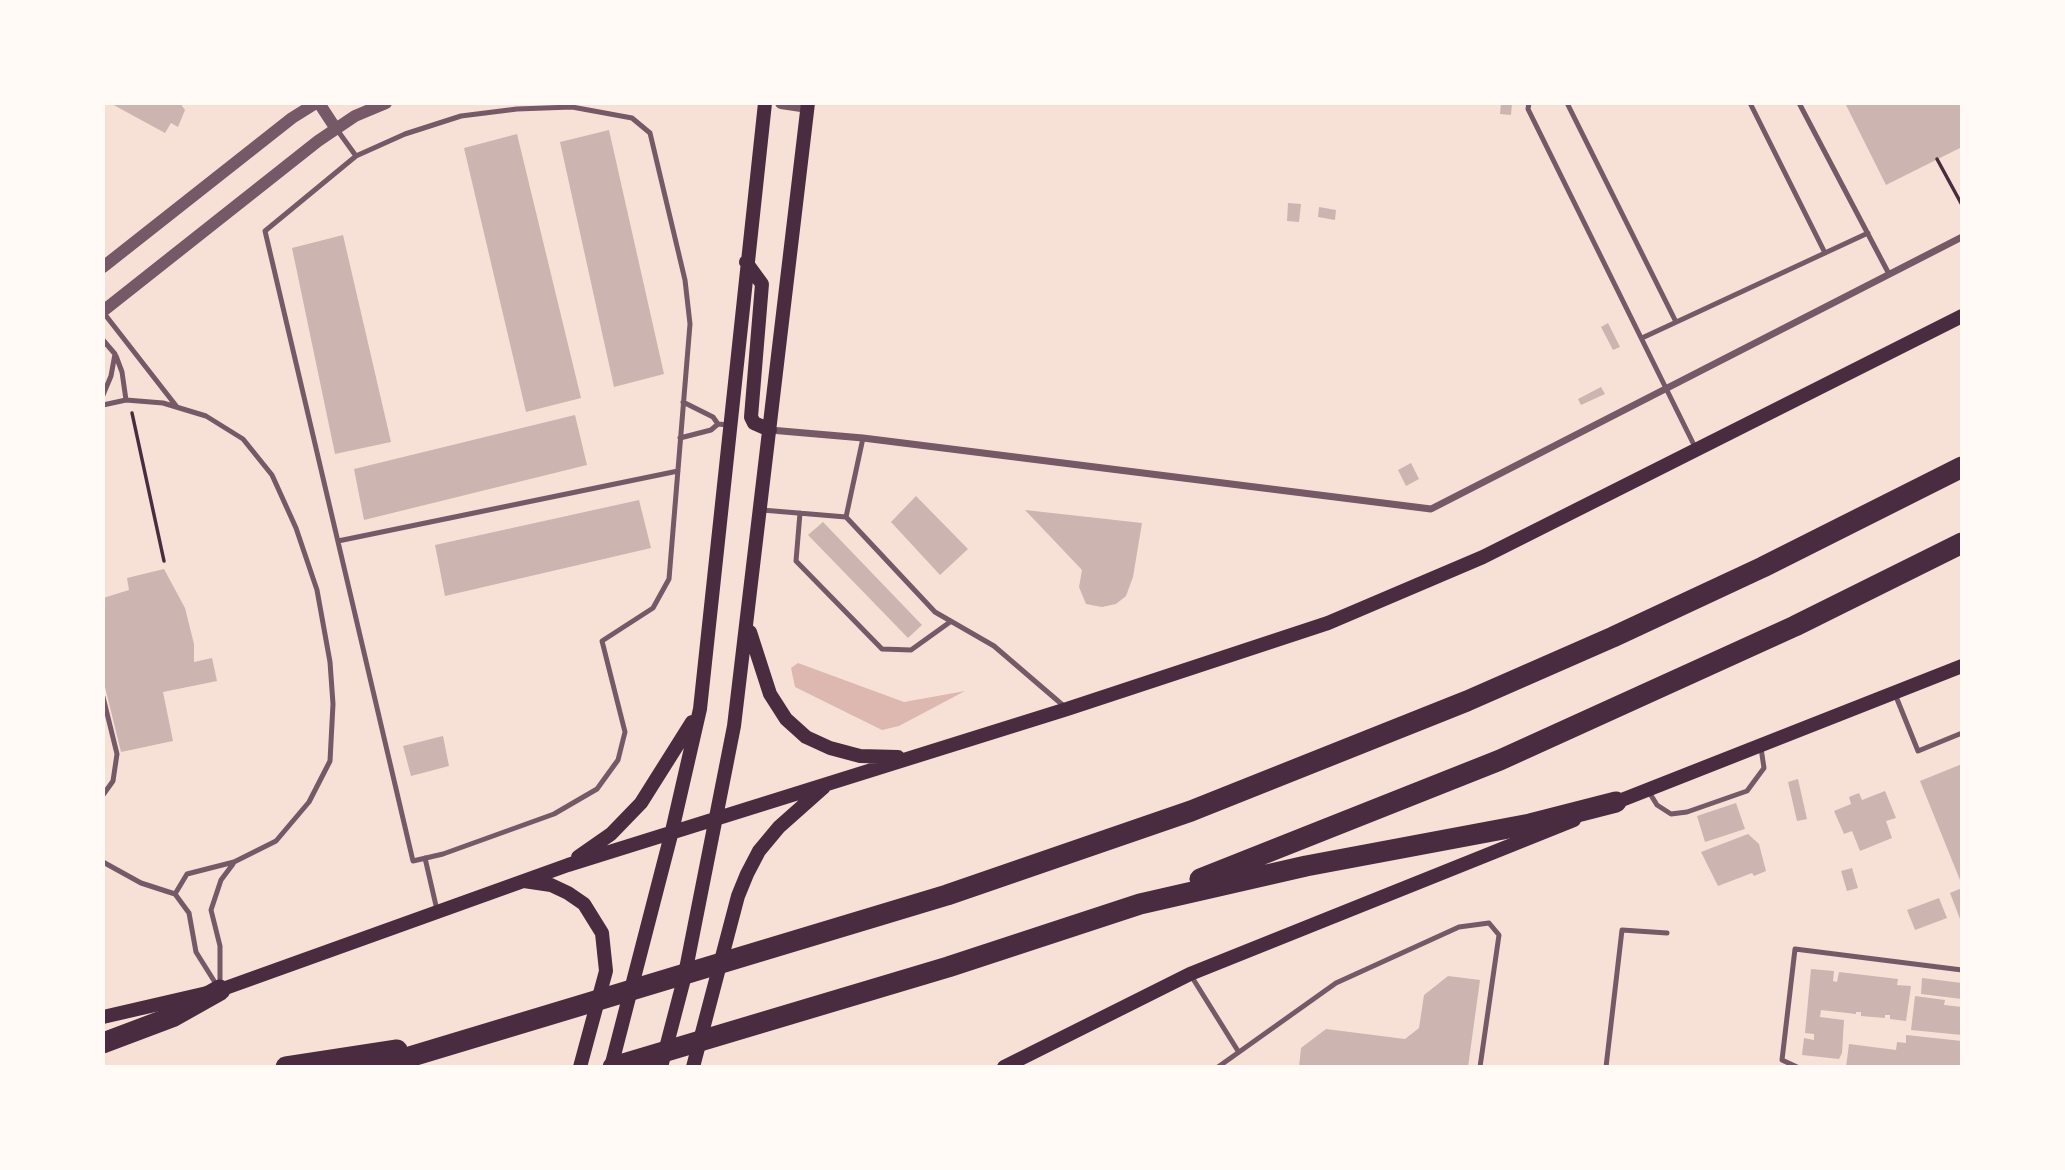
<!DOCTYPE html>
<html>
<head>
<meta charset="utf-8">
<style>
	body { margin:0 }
	#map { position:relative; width:2065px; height:1170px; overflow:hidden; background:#f7e1d7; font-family:Mulish,sans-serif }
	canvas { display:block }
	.frame { position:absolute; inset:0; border:105px solid #fffaf5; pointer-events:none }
</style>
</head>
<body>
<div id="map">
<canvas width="2065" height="1170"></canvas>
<div class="frame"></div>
</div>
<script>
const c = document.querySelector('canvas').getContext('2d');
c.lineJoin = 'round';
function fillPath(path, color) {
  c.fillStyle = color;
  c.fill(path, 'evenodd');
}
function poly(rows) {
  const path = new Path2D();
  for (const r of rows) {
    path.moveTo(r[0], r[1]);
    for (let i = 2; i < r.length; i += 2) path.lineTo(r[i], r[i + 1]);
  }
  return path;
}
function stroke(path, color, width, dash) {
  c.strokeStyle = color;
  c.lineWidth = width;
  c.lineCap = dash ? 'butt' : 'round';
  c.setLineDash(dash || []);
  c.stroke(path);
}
const water = poly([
	[798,663,904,702,965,691,899,726,882,730,795,687,791,668]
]);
const building = poly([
	[110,103,180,103,185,110,178,127,171,123,165,133],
	[1501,103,1512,103,1511,115,1500,114],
	[1845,103,1962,103,1962,147,1886,185],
	[609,130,664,374,614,387,560,142],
	[517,134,581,398,526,412,464,148],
	[1288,203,1301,204,1299,222,1287,221],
	[1319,207,1336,210,1335,220,1318,217],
	[343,235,391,442,335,454,292,248],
	[1608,323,1620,347,1613,350,1601,327],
	[1601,387,1605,394,1581,405,1578,399],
	[575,415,587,465,364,520,354,469],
	[1411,463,1419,479,1406,486,1398,470],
	[916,496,968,549,940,575,891,522],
	[639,500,651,548,445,596,435,545],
	[1025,510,1142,523,1133,577,1126,596,1116,604,1102,607,1086,604,1079,587,1082,570],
	[823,522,922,625,908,638,808,535],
	[164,569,185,608,194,644,194,662,212,658,217,681,163,692,173,741,121,752,103,679,103,598,129,590,127,578],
	[443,736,449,766,411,776,403,746],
	[1962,764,1962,885,1920,781],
	[1798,779,1807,819,1797,821,1788,782],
	[1885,791,1896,818,1886,821,1892,838,1860,851,1852,831,1844,834,1834,811,1851,804,1849,797,1859,793,1862,800],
	[1736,803,1745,829,1705,842,1697,816],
	[1748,834,1759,844,1766,871,1754,876,1752,873,1718,886,1701,852],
	[1852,868,1858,888,1847,891,1841,871],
	[1962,888,1962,924,1950,893],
	[1939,898,1947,918,1915,930,1907,910],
	[1811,969,1834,971,1833,981,1837,982,1839,972,1898,979,1897,985,1911,986,1906,1021,1890,1019,1890,1015,1885,1015,1885,1018,1861,1016,1861,1012,1856,1012,1856,1014,1821,1010,1820,1017,1844,1020,1842,1053,1839,1059,1802,1055,1804,1038,1814,1040,1814,1034,1805,1033],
	[1448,976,1480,980,1468,1067,1299,1067,1301,1048,1326,1029,1405,1039,1419,1028,1424,995],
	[1922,978,1962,983,1962,999,1921,994],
	[1915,996,1945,1000,1944,1005,1962,1007,1962,1035,1911,1030],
	[1906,1035,1962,1041,1962,1067,1846,1067,1849,1044,1896,1050,1897,1042,1906,1043]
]);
const path = poly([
	[1937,159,1962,205],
	[132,413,164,561]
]);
const service = poly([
	[1529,103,1528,109,1696,449],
	[1567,103,1676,322],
	[1750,103,1825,253],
	[1799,103,1889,274],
	[572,107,632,118,650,133,685,280,690,324,669,579,653,608,602,641,625,732,618,760,597,789,554,814,443,854,413,861,265,231,356,156,405,134,461,116,517,109,572,107],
	[338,131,356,156],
	[103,312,177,407],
	[1642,338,1868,233],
	[103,340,115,354,111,376,103,395],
	[116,356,122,372,126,400],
	[683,402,713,417,718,424,728,425],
	[103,405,126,400,163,403,206,416,243,439,272,475,296,528,317,590,330,662,333,704,330,761,309,802,276,841,234,862,187,874,175,894],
	[680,438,711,430,718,424],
	[863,438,846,517,935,612,994,646,1065,707],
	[762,510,846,517],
	[800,513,796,561,882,649,911,650,950,622],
	[338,541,678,471],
	[1895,694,1918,751,1962,733],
	[103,697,117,754,113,781,103,795],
	[1649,792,1657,805,1671,814,1687,812,1747,791,1764,768,1761,748],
	[425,858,437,910],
	[103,862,141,883,175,894,189,913,196,952,216,984],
	[1190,974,1238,1051],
	[220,987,220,946,211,910,221,880,233,864],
	[1218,1067,1336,983,1459,927,1489,923,1499,935,1480,1067],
	[1606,1067,1622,930,1667,933],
	[1797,1067,1782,1060,1795,949,1962,970]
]);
const minor = poly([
	[770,430,863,438,1431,509,1962,237]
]);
const tertiary = poly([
	[319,103,336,129],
	[781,103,808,107],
	[103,267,292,118,316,103],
	[103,311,318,141,355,116,386,103]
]);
const secondary = poly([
	[746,262,762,284,751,417,754,423,770,430],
	[750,632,770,694,786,719,806,737,830,748,860,756,898,757],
	[1609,805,1962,666],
	[578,857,611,834,641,803,692,722],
	[524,881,551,885,568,893,584,904,602,933,606,971,580,1067],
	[103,1017,220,990,568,865,1067,709,1328,623,1483,557,1962,316],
	[611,1067,672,831,700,709,765,103],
	[661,1067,684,979,734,726,808,103],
	[693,1067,738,896,747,874,759,851,779,827,824,787],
	[1004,1067,1190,974,1574,820]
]);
const motorway = poly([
	[1200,879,1500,760,1795,626,1962,543],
	[103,1043,172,1017,220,990],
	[286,1067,397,1050],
	[376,1067,947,895,1191,811,1467,701,1613,637,1763,567,1962,467],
	[613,1067,948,967,1140,904,1306,866,1530,824,1616,802]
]);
fillPath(water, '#dcb8b0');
fillPath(building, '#ccb4b1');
stroke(path, '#4a2c40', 3.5);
stroke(service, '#755966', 5);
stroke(minor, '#755966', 7);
stroke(tertiary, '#755966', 12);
stroke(secondary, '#4a2c40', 14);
stroke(motorway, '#4a2c40', 21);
</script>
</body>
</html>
